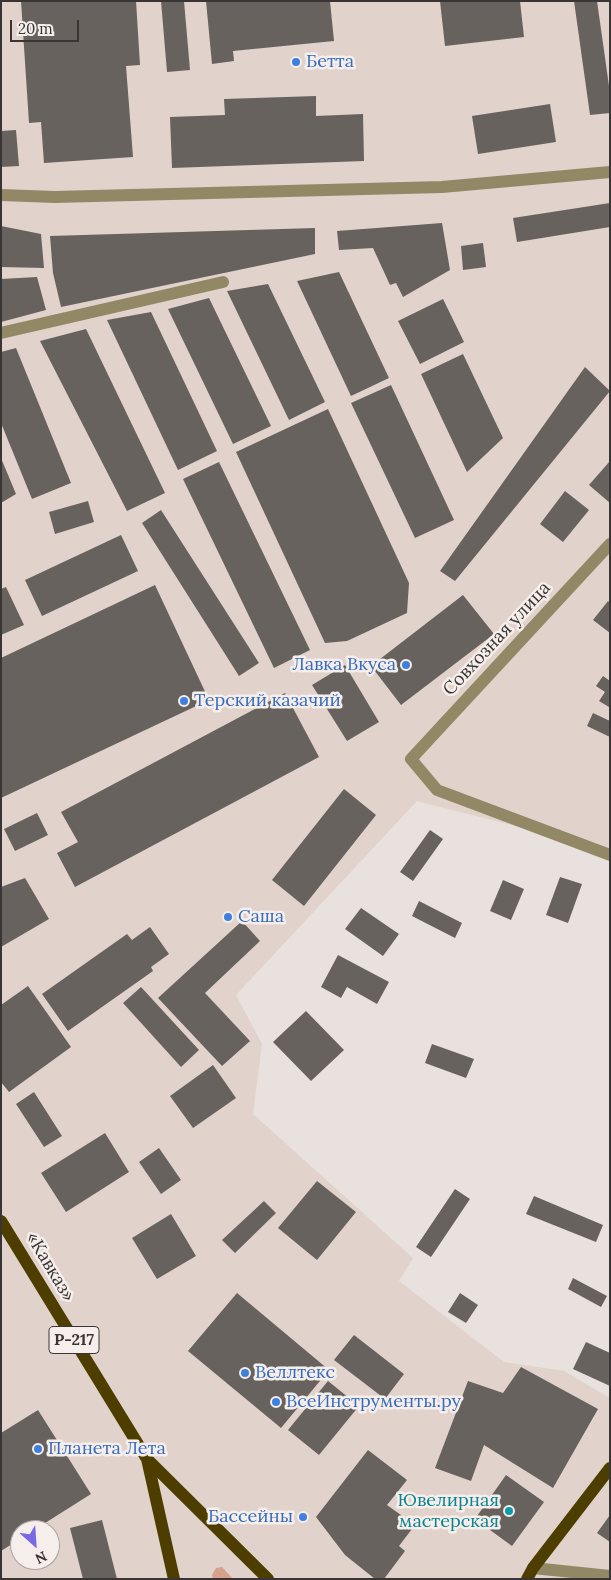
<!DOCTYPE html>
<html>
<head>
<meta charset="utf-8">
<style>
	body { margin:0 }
	#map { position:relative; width:611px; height:1580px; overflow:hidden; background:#e8e1dd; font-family:Lora,serif }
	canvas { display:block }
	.frame { position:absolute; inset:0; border:2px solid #383534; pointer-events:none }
	.north { position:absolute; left:10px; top:1520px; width:50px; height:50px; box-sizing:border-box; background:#f5eeeb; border:1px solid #a9a4a2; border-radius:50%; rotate:154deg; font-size:14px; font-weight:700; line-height:20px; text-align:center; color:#383534 }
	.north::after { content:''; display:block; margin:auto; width:18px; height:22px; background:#7a69e4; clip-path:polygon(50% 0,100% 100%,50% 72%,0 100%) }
	.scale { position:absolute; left:10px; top:20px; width:69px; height:22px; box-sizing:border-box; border:2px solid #383534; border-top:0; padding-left:6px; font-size:15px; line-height:18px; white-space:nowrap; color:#383534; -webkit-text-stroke:4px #f5eeeb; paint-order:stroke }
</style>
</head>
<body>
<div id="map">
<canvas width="611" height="1580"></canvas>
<div class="frame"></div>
<div class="north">N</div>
<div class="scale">20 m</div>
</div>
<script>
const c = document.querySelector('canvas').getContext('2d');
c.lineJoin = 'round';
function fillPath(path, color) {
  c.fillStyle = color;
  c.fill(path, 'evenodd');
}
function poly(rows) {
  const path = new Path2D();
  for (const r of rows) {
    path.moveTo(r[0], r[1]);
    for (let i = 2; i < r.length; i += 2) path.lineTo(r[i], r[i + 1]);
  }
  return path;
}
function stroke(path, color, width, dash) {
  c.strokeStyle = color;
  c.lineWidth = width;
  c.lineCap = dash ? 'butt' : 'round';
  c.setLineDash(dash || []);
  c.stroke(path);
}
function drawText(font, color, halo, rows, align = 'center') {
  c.font = font + ' Lora,serif';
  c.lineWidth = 5;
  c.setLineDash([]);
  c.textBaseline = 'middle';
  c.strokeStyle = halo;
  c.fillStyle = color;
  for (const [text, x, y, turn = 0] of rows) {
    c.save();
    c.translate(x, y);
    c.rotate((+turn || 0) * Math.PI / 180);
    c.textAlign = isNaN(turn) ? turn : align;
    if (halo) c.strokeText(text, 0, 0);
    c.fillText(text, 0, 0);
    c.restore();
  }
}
const built = poly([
	[1,1,610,1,610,850,417,801,236,995,262,1044,253,1114,413,1258,399,1281,504,1362,564,1371,610,1398,610,1579,1,1579],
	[20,1530,50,1530,50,1560,20,1560]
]);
const green = poly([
	[222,1567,233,1579,213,1579,212,1575,216,1568]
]);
const building = poly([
	[21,1,136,1,140,65,126,66,133,157,44,163,41,122,29,123],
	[161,1,184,1,190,70,167,72],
	[206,1,330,1,334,41,233,51,234,61,212,64],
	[440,1,520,1,524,37,445,46],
	[574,1,597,1,610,93,610,113,590,115],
	[316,96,316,116,363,114,364,161,172,168,170,117,225,115,224,99],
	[550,104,556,142,478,154,472,116],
	[16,130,19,166,1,167,1,131],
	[610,203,610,227,517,242,513,218],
	[442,223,450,270,403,297,396,283,390,285,373,248,339,250,337,231],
	[1,226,41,234,44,268,1,267],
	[315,228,315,254,61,307,53,273,50,236],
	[483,243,486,267,463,270,461,246],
	[339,272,389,378,351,396,297,281],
	[37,277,46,310,1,322,1,279],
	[268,284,325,402,289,420,227,291],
	[209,298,271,426,233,444,168,309],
	[443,299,464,342,420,364,398,321],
	[151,312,217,451,178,470,107,320],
	[86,329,165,493,127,511,40,341],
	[16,348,71,483,32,499,1,423,1,352],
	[463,354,503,438,467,472,421,374],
	[585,367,610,391,455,581,440,571],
	[391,385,454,520,415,538,351,403],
	[328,409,409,583,407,613,347,641,325,643,236,452],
	[1,458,16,494,1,503],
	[610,461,610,503,589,485],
	[219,462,310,650,274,668,183,479],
	[565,491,589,510,563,542,540,524],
	[88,501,94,522,55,534,49,512],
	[161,510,259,663,239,676,142,523],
	[121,535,138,571,42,616,25,580],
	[155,585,209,700,1,798,1,658],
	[6,587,24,625,1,635,1,589],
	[463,595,494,634,401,705,371,666],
	[608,601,610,603,610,633,593,620],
	[345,665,379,722,347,741,312,685],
	[603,676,610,681,609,707,599,701,605,692,596,686],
	[285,693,319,757,75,887,57,853,78,842,61,812],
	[593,713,610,721,610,737,587,726],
	[344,789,376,815,304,906,272,880],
	[37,813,48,835,15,851,4,829],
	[430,830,443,839,413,881,400,872],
	[560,877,582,884,568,923,546,915],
	[25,878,49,919,1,947,1,887],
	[503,880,524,889,511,920,490,911],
	[419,901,462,923,455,938,412,916],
	[361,908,399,934,383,956,345,929],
	[242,921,260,941,205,993,250,1041,222,1066,158,998],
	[150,927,169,954,151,967,153,971,68,1031,42,994,127,934,132,940],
	[338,955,389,982,377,1004,347,987,341,998,321,987],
	[28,986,71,1047,9,1092,1,1082,1,1005],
	[141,987,199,1050,181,1067,123,1003],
	[306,1011,344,1050,311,1081,273,1042],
	[432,1044,474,1059,466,1078,425,1063],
	[213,1065,236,1098,193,1128,170,1096],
	[34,1092,62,1136,44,1147,16,1104],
	[105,1133,129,1172,66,1212,41,1173],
	[159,1148,181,1180,161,1194,139,1162],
	[317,1181,356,1212,317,1260,278,1228],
	[455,1189,470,1199,431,1257,416,1247],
	[534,1196,603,1225,596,1242,526,1214],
	[264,1201,276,1213,235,1253,222,1240],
	[171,1214,196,1256,157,1279,132,1238],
	[573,1278,607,1296,601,1307,568,1289],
	[237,1293,329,1370,281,1428,188,1351],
	[460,1293,478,1305,466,1323,448,1312],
	[354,1335,404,1374,385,1399,334,1360],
	[586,1342,610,1353,610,1386,573,1369],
	[521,1367,598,1409,553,1488,484,1445,471,1481,435,1468,468,1381,503,1393],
	[328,1381,359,1406,319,1455,288,1430],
	[38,1410,91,1494,34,1530,20,1530,20,1539,1,1551,1,1433],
	[368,1450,407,1480,387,1505,415,1525,399,1546,405,1551,384,1579,375,1579,345,1555,316,1517],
	[506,1475,544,1502,512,1546,475,1519],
	[610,1515,610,1542,597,1533],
	[102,1520,117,1579,83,1579,70,1528]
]);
const minor = poly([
	[1,195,55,197,442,187,610,172],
	[1,333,223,282],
	[610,544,411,759,437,790,610,855],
	[533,1568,610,1576]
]);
const major = poly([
	[1,1221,147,1459,268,1579],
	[147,1459,174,1579],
	[527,1579,533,1568,610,1468]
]);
const markers = [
	[296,62,5,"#3f7fe0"],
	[406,665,5,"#3f7fe0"],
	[184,701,5,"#3f7fe0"],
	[228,917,5,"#3f7fe0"],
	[245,1373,5,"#3f7fe0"],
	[276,1402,5,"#3f7fe0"],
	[38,1449,5,"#3f7fe0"],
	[509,1511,5,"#0f9aa8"],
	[303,1517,5,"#3f7fe0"]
];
const shields = [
	[74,1340,50]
];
const shieldNames = [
	["Р-217",74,1340]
];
const shopNames = [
	["Бетта",306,62],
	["Лавка Вкуса",396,665,"right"],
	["Терский казачий",194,701],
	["Саша",238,917],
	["Веллтекс",255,1373],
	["ВсеИнструменты.ру",286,1402],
	["Планета Лета",48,1449],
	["Бассейны",293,1517,"right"]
];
const streetNames = [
	["Совхозная улица",497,639,-47],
	["«Кавказ»",50,1267,59]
];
const cultureNames = [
	["Ювелирная",499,1501],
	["мастерская",499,1522]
];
fillPath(built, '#e1d2cb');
fillPath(green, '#d5a38d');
fillPath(building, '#68625f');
stroke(minor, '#928865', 12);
stroke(major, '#4d3e00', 12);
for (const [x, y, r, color] of markers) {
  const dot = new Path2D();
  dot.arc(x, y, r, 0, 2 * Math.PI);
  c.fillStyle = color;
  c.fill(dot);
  stroke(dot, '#f5eeeb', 2);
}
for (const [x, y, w] of shields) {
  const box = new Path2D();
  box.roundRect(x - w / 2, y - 13.5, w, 27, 4);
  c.fillStyle = '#f5eeeb';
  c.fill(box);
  stroke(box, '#383534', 1);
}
drawText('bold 16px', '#383534', null, shieldNames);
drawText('18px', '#366cbe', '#f5eeeb', shopNames, 'left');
drawText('18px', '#383534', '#f5eeeb', streetNames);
drawText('18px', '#0d838f', '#f5eeeb', cultureNames, 'right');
</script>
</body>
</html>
